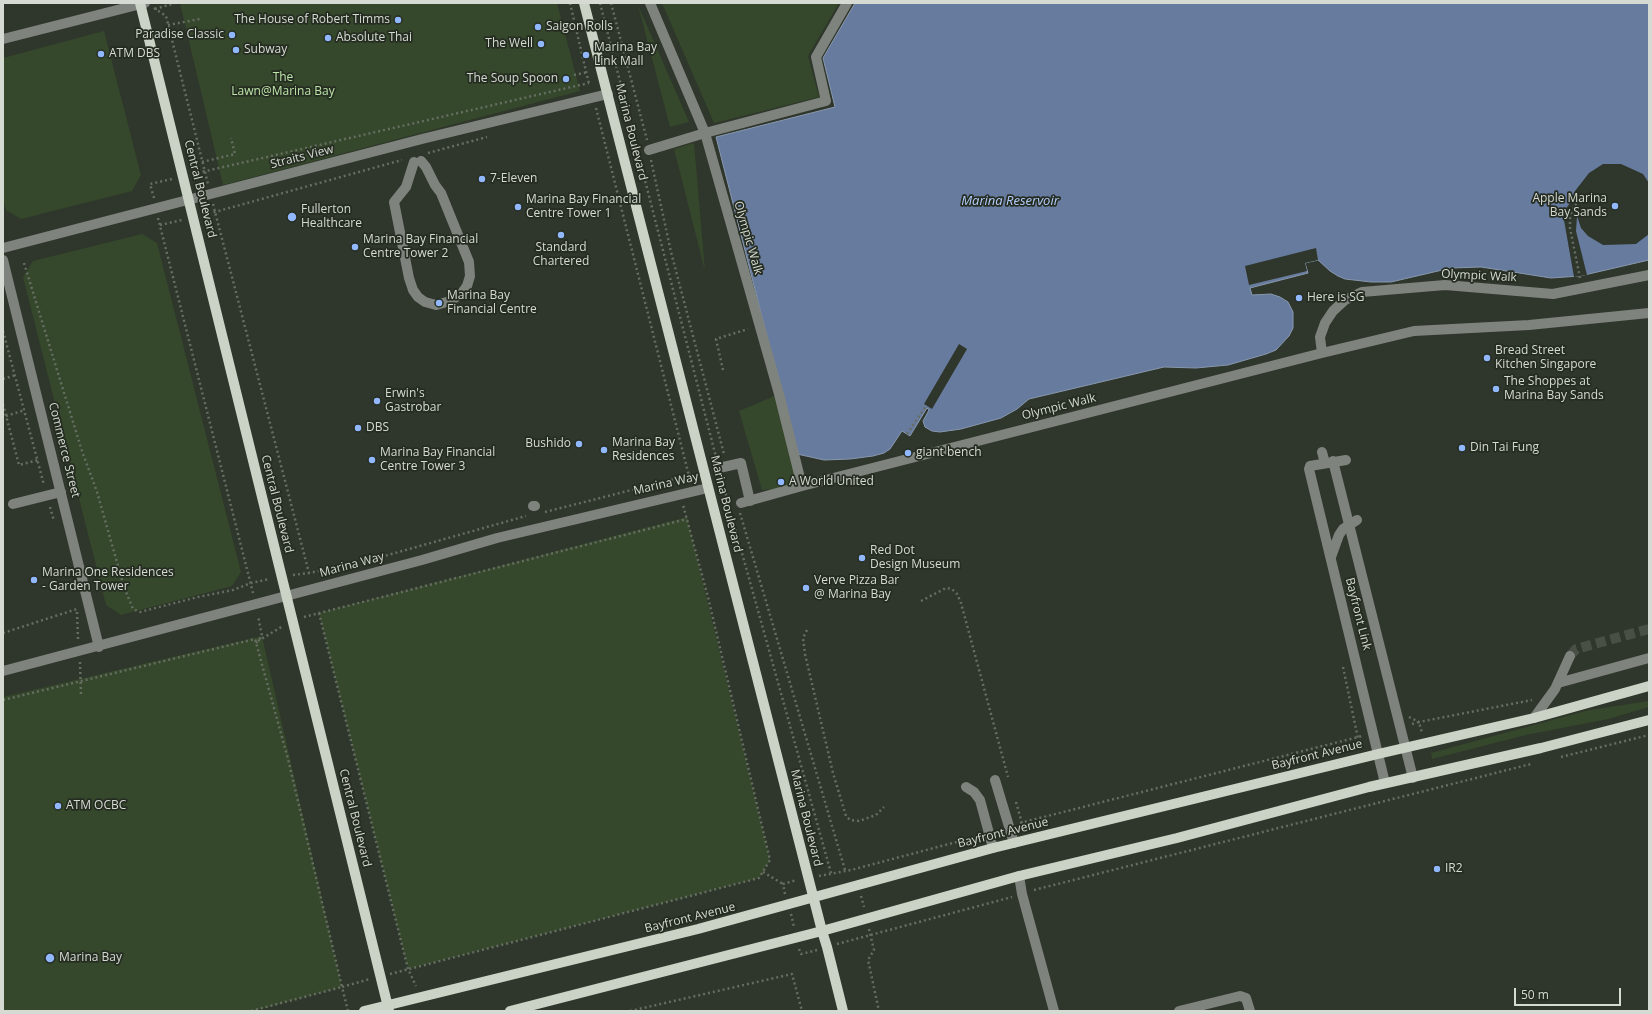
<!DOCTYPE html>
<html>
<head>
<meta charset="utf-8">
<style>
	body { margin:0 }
	#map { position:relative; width:1652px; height:1014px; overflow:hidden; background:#2f362b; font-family:"Open Sans",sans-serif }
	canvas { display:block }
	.frame { position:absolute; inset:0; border:4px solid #d5dad2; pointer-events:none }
	.scale { position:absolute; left:1514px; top:988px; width:107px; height:18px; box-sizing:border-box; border:2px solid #d5dad2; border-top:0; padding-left:5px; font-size:12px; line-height:14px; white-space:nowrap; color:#d5dad2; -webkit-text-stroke:3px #252c21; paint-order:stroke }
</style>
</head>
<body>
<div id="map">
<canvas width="1652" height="1014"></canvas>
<div class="frame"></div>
<div class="scale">50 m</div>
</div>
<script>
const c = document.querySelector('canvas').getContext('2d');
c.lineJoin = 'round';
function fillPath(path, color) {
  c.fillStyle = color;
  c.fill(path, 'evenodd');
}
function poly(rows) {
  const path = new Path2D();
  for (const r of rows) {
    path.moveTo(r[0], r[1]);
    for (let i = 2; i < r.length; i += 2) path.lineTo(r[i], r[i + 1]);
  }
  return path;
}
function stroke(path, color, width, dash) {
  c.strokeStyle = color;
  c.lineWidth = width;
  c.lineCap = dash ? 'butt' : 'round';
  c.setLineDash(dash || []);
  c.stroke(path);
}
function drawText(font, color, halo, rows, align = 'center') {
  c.font = font + ' "Open Sans",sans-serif';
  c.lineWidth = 3.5;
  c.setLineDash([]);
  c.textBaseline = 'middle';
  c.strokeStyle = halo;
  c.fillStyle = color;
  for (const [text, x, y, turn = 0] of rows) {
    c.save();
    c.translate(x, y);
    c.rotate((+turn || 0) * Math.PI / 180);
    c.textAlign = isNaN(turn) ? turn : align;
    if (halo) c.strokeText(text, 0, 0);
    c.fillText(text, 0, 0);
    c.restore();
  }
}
const green = poly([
	[180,3,557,3,580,91,223,185],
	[662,3,839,3,808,56,819,97,714,123],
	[638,5,689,122,670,127],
	[104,31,141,175,132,191,21,219,6,210,3,199,3,58],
	[694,143,705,271,674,149],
	[142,234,157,243,241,572,232,586,121,615,106,605,23,277,33,261],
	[779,394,802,486,762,490,739,411],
	[687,517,770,860,759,878,408,969,319,613],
	[262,636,342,987,253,1011,3,1011,3,697],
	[1649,701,1649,707,1608,719,1526,735,1432,759,1431,753,1589,710]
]);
const water = poly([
	[855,3,1649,3,1649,260,1580,276,1551,278,1481,267,1451,268,1391,282,1371,282,1345,279,1338,276,1330,271,1318,260,1305,263,1308,273,1250,288,1252,295,1271,294,1280,297,1288,302,1293,312,1293,328,1289,336,1276,350,1266,354,1228,365,1196,368,1164,367,1029,399,1017,409,1001,418,961,429,940,432,932,431,925,427,923,421,929,410,927,408,910,436,902,431,890,449,884,453,873,456,850,459,824,460,797,454,716,137,835,107,823,58,855,3]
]);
const pier = poly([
	[1603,164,1621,164,1643,174,1649,183,1649,234,1636,244,1603,245,1588,236,1581,228,1577,216,1576,231,1587,275,1574,277,1564,220,1567,207,1575,197,1575,191,1589,173],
	[1316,248,1318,260,1305,263,1307,271,1249,285,1245,266],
	[959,344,967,349,932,409,924,404]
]);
const minorTunnel = poly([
	[1570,656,1576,649,1649,629]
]);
const path = poly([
	[570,3,589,84],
	[600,3,637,148],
	[611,3,647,140],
	[154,8,166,16,208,184],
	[155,9,175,3],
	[168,25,200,19],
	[574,75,588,72],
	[596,108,689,476],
	[428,153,487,137],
	[639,157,716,457],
	[651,160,671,252,724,454],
	[202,162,235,154,231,138],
	[193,174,589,83],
	[154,198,150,184,172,179],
	[213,204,309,573],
	[204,215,402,160],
	[158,218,253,593],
	[160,225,182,220],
	[24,263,82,451,97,492,124,587,133,609,140,612,198,597,233,590,251,583,270,579],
	[1580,278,1570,228,1570,218,1574,206,1582,200],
	[3,331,44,485],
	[723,370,716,339,748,329],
	[3,379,16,375],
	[3,404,19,465,38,460],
	[6,416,25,410],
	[907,434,926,406],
	[722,479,728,503],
	[675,480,693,474],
	[50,507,54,521],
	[730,510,831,873],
	[545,512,675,479],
	[740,513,845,870],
	[381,557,526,516],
	[293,575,309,573,353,564],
	[921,601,946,588,952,589,957,594,961,603,1008,777],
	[77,612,78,639],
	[319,613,408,969,416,986],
	[304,617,687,519],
	[807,630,803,638,805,654,833,773,846,816,850,820,859,821,876,815,884,807],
	[3,633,77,609],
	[258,641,283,626],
	[256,643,262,636,258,616],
	[80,662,81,696],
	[1343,667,1360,748],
	[3,700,255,639,288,759,342,987,251,1011],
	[1409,717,1419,722,1532,700],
	[1412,724,1419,722,1422,733],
	[1561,757,1649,735],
	[1016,802,1022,823],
	[1020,823,1362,736],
	[763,872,783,884],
	[819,876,851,870,979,836],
	[1034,890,1531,764],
	[785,894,783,884,797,880],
	[861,896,864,907],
	[791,914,794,927],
	[869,929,874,950,868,960,879,1011],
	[837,944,1012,897],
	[799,949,801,954,817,950],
	[390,974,759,878,770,860,708,597,683,505],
	[348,1011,342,987,370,979],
	[630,1011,792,974,802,1011]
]);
const minor = poly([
	[650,3,705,133,779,394,802,486,1322,353,1414,331,1529,325,1649,313],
	[3,39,145,3],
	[649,150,705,133,826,101,816,57,847,3],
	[414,162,406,187,394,202,409,278,413,290,418,297,425,302,436,305,450,301,462,293,467,286,470,276,469,262,441,193,435,185,426,167,421,161],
	[3,248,422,139,608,94],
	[3,260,99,647],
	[1322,353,1320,337,1325,323,1333,311,1345,300,1362,292,1445,285,1553,294,1649,275],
	[1322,452,1325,463],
	[1346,460,1310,466,1309,469,1385,783],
	[1333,461,1413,778],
	[719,468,741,463,750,501],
	[741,503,802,486],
	[13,504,61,492],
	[533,506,535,506],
	[1331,557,1339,535,1343,529,1357,520],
	[3,671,422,560,497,538,708,488],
	[1558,683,1649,658],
	[1534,718,1555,689,1570,656],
	[995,780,1014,843],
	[966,787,974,792,980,800,993,848],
	[1019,876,1022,894,1054,1011],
	[1179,1011,1240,996,1246,998,1250,1011]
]);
const major = poly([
	[140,3,389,1011],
	[584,3,822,931,827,947,843,1011],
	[364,1011,698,929,993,848,1378,754,1534,718,1649,686],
	[510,1011,822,931,1019,876,1177,838,1369,787,1541,748,1649,720]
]);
const markers = [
	[398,20,4,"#91b8fd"],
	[538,27,4,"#91b8fd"],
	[232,35,4,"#91b8fd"],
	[328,38,4,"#91b8fd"],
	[541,44,4,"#91b8fd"],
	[236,50,4,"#91b8fd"],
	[101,54,4,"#91b8fd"],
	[586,55,4,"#91b8fd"],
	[566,79,4,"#91b8fd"],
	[482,179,4,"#91b8fd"],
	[1615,206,4,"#91b8fd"],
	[518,207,4,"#91b8fd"],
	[292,217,5,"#91b8fd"],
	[561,235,4,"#91b8fd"],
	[355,247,4,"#91b8fd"],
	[1299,298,4,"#91b8fd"],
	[439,303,4,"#91b8fd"],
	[1487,358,4,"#91b8fd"],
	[1496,389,4,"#91b8fd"],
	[377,401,4,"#91b8fd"],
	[358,428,4,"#91b8fd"],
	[579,444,4,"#91b8fd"],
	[1462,448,4,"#91b8fd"],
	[604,450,4,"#91b8fd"],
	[908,453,4,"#91b8fd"],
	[372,460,4,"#91b8fd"],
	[781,482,4,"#91b8fd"],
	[862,558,4,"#91b8fd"],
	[34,580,4,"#91b8fd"],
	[806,588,4,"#91b8fd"],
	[58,806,4,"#91b8fd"],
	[1437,869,4,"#91b8fd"],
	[50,958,5,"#91b8fd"]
];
const poiNames = [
	["The House of Robert Timms",390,20,"right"],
	["Saigon Rolls",546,27],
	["Paradise Classic",224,35,"right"],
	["Absolute Thai",336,38],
	["The Well",533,44,"right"],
	["Marina Bay",594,48],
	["Link Mall",594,62],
	["Subway",244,50],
	["ATM DBS",109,54],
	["The Soup Spoon",558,79,"right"],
	["7-Eleven",490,179],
	["Apple Marina",1607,199,"right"],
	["Bay Sands",1607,213,"right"],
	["Marina Bay Financial",526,200],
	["Centre Tower 1",526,214],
	["Fullerton",301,210],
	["Healthcare",301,224],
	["Marina Bay Financial",363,240],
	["Centre Tower 2",363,254],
	["Standard",561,248,"center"],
	["Chartered",561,262,"center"],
	["Marina Bay",447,296],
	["Financial Centre",447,310],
	["Here is SG",1307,298],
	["Bread Street",1495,351],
	["Kitchen Singapore",1495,365],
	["The Shoppes at",1504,382],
	["Marina Bay Sands",1504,396],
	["Erwin's",385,394],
	["Gastrobar",385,408],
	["DBS",366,428],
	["Marina Bay",612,443],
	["Residences",612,457],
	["Bushido",571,444,"right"],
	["Din Tai Fung",1470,448],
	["Marina Bay Financial",380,453],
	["Centre Tower 3",380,467],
	["giant bench",916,453],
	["A World United",789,482],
	["Red Dot",870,551],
	["Design Museum",870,565],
	["Marina One Residences",42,573],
	["- Garden Tower",42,587],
	["Verve Pizza Bar",814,581],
	["@ Marina Bay",814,595],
	["ATM OCBC",66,806],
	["IR2",1445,869],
	["Marina Bay",59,958]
];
const parkNames = [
	["The",283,78],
	["Lawn@Marina Bay",283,92]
];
const streetNames = [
	["Marina Boulevard",631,132,76],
	["Straits View",302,157,-14],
	["Central Boulevard",200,189,76],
	["Olympic Walk",748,238,74],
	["Olympic Walk",1479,276,3],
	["Olympic Walk",1059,407,-14],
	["Commerce Street",64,450,76],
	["Marina Way",666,484,-13],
	["Central Boulevard",277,504,76],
	["Marina Boulevard",726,504,76],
	["Marina Way",352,565,-15],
	["Bayfront Link",1358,614,76],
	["Bayfront Avenue",1317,755,-14],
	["Central Boulevard",355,818,76],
	["Marina Boulevard",806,818,76],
	["Bayfront Avenue",1003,833,-14],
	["Bayfront Avenue",690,918,-14]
];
const waterNames = [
	["Marina Reservoir",1010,201]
];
fillPath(green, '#35482b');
fillPath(water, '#677b9e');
stroke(water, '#8898ae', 1);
fillPath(pier, '#2f362b');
stroke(minorTunnel, '#484f44', 10, [10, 5]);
stroke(path, '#666d63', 2.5, [2, 3]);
stroke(minor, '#7f837d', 10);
stroke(major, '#cad3c6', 10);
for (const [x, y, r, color] of markers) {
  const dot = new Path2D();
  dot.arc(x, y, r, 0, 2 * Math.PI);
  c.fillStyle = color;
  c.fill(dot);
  stroke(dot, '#252c21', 1.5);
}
drawText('12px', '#d5dad2', '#252c21', poiNames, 'left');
drawText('12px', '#bde4a8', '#252c21', parkNames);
drawText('12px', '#d5dad2', '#252c21', streetNames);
drawText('italic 13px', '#b4cffe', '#252c21', waterNames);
</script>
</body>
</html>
